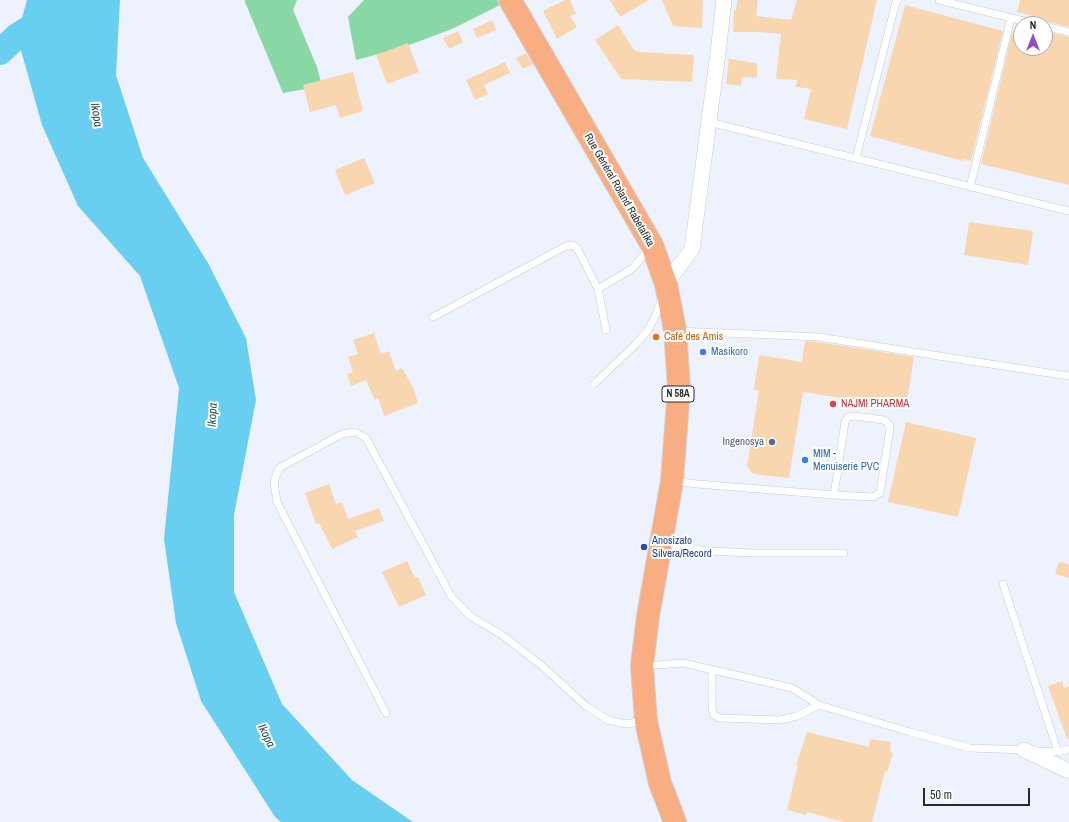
<!DOCTYPE html>
<html>
<head>
<meta charset="utf-8">
<style>
	body { margin:0 }
	#map { position:relative; width:1069px; height:822px; overflow:hidden; background:#eef2fd; font-family:"Archivo Narrow",sans-serif }
	canvas { display:block }
	.north { position:absolute; left:1013px; top:16px; width:40px; height:40px; box-sizing:border-box; background:#fff; border:1px solid #a9aaab; border-radius:50%; rotate:0deg; font-size:11px; font-weight:700; line-height:16px; text-align:center; color:#292a2e }
	.north::after { content:''; display:block; margin:auto; width:14px; height:18px; background:#8d50c6; clip-path:polygon(50% 0,100% 100%,50% 72%,0 100%) }
	.scale { position:absolute; left:923px; top:788px; width:107px; height:18px; box-sizing:border-box; border:2px solid #292a2e; border-top:0; padding-left:5px; font-size:12px; line-height:14px; white-space:nowrap; color:#292a2e; -webkit-text-stroke:3px #fff; paint-order:stroke }
</style>
</head>
<body>
<div id="map">
<canvas width="1069" height="822"></canvas>
<div class="north">N</div>
<div class="scale">50 m</div>
</div>
<script>
const c = document.querySelector('canvas').getContext('2d');
c.lineJoin = 'round';
function fillPath(path, color) {
  c.fillStyle = color;
  c.fill(path, 'evenodd');
}
function poly(rows) {
  const path = new Path2D();
  for (const r of rows) {
    path.moveTo(r[0], r[1]);
    for (let i = 2; i < r.length; i += 2) path.lineTo(r[i], r[i + 1]);
  }
  return path;
}
function stroke(path, color, width, dash) {
  c.strokeStyle = color;
  c.lineWidth = width;
  c.lineCap = dash ? 'butt' : 'round';
  c.setLineDash(dash || []);
  c.stroke(path);
}
function drawText(font, color, halo, rows, align = 'center') {
  c.font = font + ' "Archivo Narrow",sans-serif';
  c.lineWidth = 4;
  c.setLineDash([]);
  c.textBaseline = 'middle';
  c.strokeStyle = halo;
  c.fillStyle = color;
  for (const [text, x, y, turn = 0] of rows) {
    c.save();
    c.translate(x, y);
    c.rotate((+turn || 0) * Math.PI / 180);
    c.textAlign = isNaN(turn) ? turn : align;
    if (halo) c.strokeText(text, 0, 0);
    c.fillText(text, 0, 0);
    c.restore();
  }
}
const forest = poly([
	[245,0,297,0,293,10,317,67,322,86,283,93,245,2],
	[364,0,497,0,500,5,452,29,401,48,356,60,348,17]
]);
const water = poly([
	[27,0,120,0,116,75,143,158,208,263,246,338,256,400,234,515,234,592,282,704,352,780,413,822,281,822,275,817,201,701,176,623,164,539,179,388,140,276,78,206,42,125,17,36]
]);
const river = poly([
	[0,52,17,36,75,0]
]);
const building = poly([
	[565,0,570,0,576,14,570,16,577,27,557,39,543,11],
	[610,0,649,0,620,17],
	[662,0,703,0,702,28,673,26],
	[737,0,758,0,756,16,791,20,797,0,877,0,847,129,804,119,811,89,796,87,797,80,776,79,781,34,759,32,733,32,734,10,736,10],
	[1020,0,1069,0,1069,27,1045,21,1045,19,1017,12],
	[905,5,1003,31,971,161,963,159,963,161,870,136],
	[492,20,496,30,477,38,473,29],
	[618,25,634,50,639,52,694,55,692,82,621,79,595,40],
	[458,31,463,42,449,49,443,38],
	[1045,31,1069,37,1069,185,981,164,1012,33,1021,36,1021,48,1045,48],
	[408,43,419,72,387,84,376,55],
	[526,53,533,64,523,69,516,58],
	[729,59,757,63,757,78,742,77,741,86,726,84],
	[505,62,510,73,484,85,488,94,475,100,466,80],
	[353,72,363,111,340,118,336,105,310,112,303,85],
	[364,158,375,183,345,195,335,170],
	[969,222,1033,231,1028,265,964,255],
	[374,333,381,354,389,351,396,371,402,368,413,387,418,403,384,416,378,398,375,400,366,380,351,386,347,374,353,372,348,357,358,354,353,340],
	[805,341,818,342,914,357,906,408,803,392,789,478,753,474,747,466,759,391,754,390,759,355,802,362],
	[906,422,976,438,958,517,888,502],
	[329,484,336,504,342,502,348,519,379,508,384,521,355,531,358,537,332,549,319,523,316,524,305,493],
	[407,561,415,578,418,577,426,595,399,607,382,572],
	[1059,562,1069,564,1069,578,1055,574],
	[1062,681,1064,688,1069,686,1069,739,1067,739,1048,686],
	[807,732,869,747,870,739,891,742,890,750,893,754,887,772,885,771,872,822,844,822,807,812,806,815,787,810,798,765,796,765]
]);
const lane = poly([
	[939,0,1036,24],
	[1045,26,1069,32],
	[709,122,1069,211],
	[856,158,896,2,898,0],
	[970,187,1011,18],
	[598,289,633,268,649,248],
	[433,317,566,246,572,245,577,248,598,289,606,330],
	[676,331,819,337,958,359,1069,376],
	[594,384,636,344,648,330,656,315,662,297],
	[674,481,697,484,834,495,873,497,880,493,890,428,888,423,884,420,855,416,848,417,845,422,834,495],
	[662,544,708,551,752,553,844,553],
	[1003,584,1058,752],
	[644,666,683,663,792,688,819,705,910,732,970,748,1025,750],
	[712,670,712,709,714,715,719,718,780,720,797,716,819,705],
	[386,713,277,502,274,482,279,468,342,434,355,432,366,438,451,596,470,616,502,635,541,665,586,706,608,720,626,724,643,721],
	[1035,751,1058,752,1069,749]
]);
const street = poly([
	[666,284,692,249,718,53,724,0],
	[1024,750,1069,771]
]);
const primary = poly([
	[510,0,652,245,666,284,675,330,679,388,672,481,648,616,642,666,646,721,660,783,675,822]
]);
const markers = [
	[656,337,4,"#e8710a"],
	[703,352,4,"#3f7fe0"],
	[833,404,4,"#e0444e"],
	[772,442,4,"#5c6f8a"],
	[805,460,4,"#3f7fe0"],
	[644,547,4,"#1a4fb4"]
];
const shields = [
	[678,394,32]
];
const shieldNames = [
	["N 58A",678,394]
];
const streetNames = [
	["Rue Général Roland Rabetafika",619,190,60]
];
const foodNames = [
	["Café des Amis",664,337]
];
const shopNames = [
	["Masikoro",711,352],
	["MIM -",813,454],
	["Menuiserie PVC",813,467]
];
const healthNames = [
	["NAJMI PHARMA",841,404]
];
const serviceNames = [
	["Ingenosya",764,442]
];
const transitNames = [
	["Anosizato",652,541],
	["Silvera/Record",652,554]
];
const waterNames = [
	["Ikopa",96,115,81],
	["Ikopa",213,415,-87],
	["Ikopa",266,736,64]
];
fillPath(forest, '#89d7a4');
fillPath(water, '#69cff0');
stroke(river, '#69cff0', 26);
fillPath(building, '#f8d7b0');
stroke(lane, '#c7cad5', 8);
stroke(street, '#c7cad5', 16);
stroke(primary, '#d0d0d1', 24);
stroke(lane, '#fff', 7);
stroke(street, '#fff', 15);
stroke(primary, '#f9ad82', 22);
for (const [x, y, r, color] of markers) {
  const dot = new Path2D();
  dot.arc(x, y, r, 0, 2 * Math.PI);
  c.fillStyle = color;
  c.fill(dot);
  stroke(dot, '#fff', 1.5);
}
for (const [x, y, w] of shields) {
  const box = new Path2D();
  box.roundRect(x - w / 2, y - 8, w, 16, 3);
  c.fillStyle = '#fff';
  c.fill(box);
  stroke(box, '#292a2e', 1);
}
drawText('bold 10px', '#292a2e', null, shieldNames);
drawText('11px', '#292a2e', '#fff', streetNames);
drawText('11px', '#c56008', '#fff', foodNames, 'left');
drawText('11px', '#366cbe', '#fff', shopNames, 'left');
drawText('11px', '#be3a42', '#fff', healthNames, 'left');
drawText('11px', '#4e5e75', '#fff', serviceNames, 'right');
drawText('11px', '#164399', '#fff', transitNames, 'left');
drawText('italic 12px', '#1f4c5a', '#fff', waterNames);
</script>
</body>
</html>
